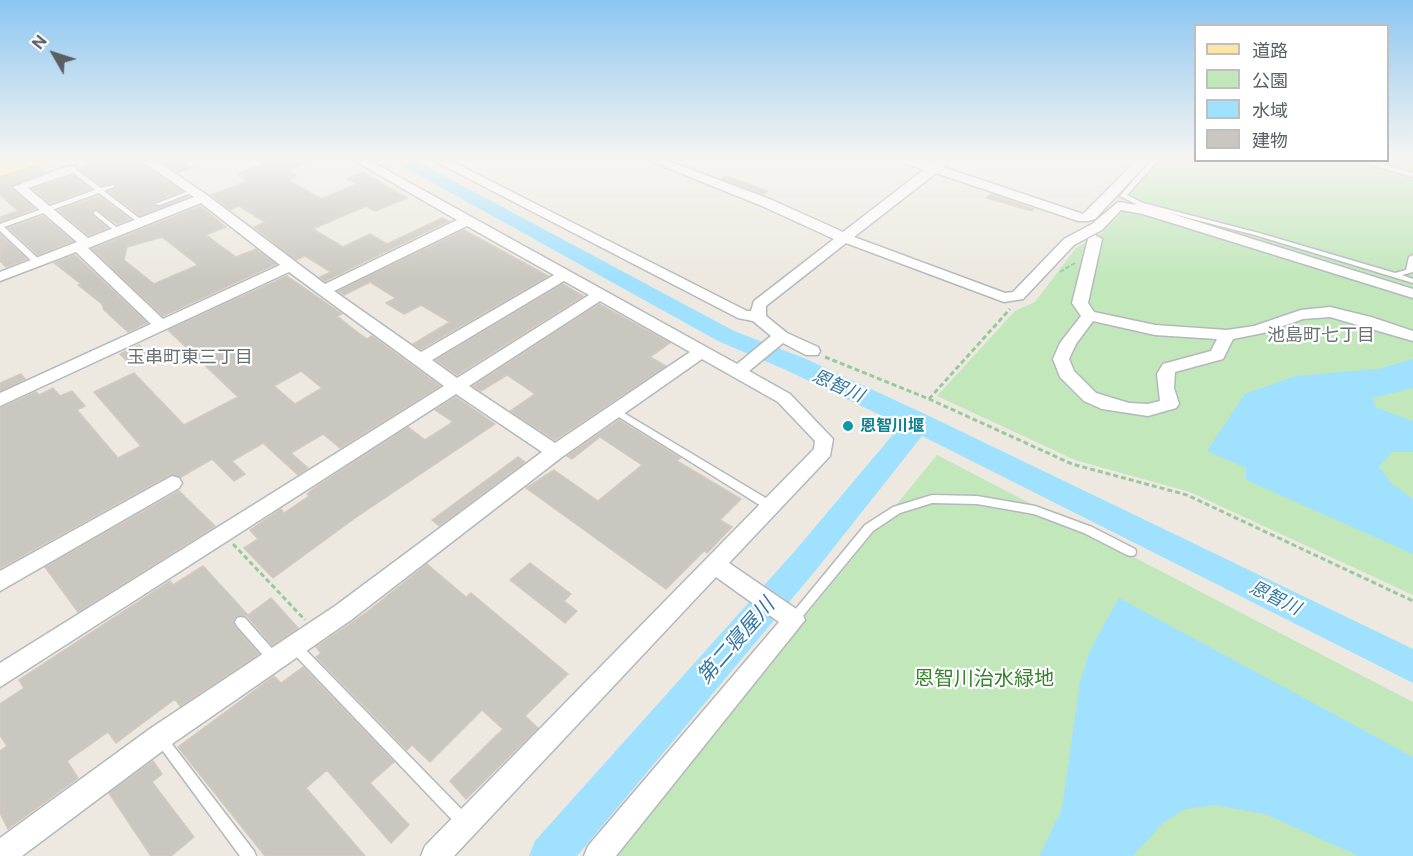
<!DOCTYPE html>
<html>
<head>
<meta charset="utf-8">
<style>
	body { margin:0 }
	#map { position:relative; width:1413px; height:856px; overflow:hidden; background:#ede9e1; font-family:"Public Sans","Noto Sans JP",sans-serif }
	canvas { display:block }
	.legend { position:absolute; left:1194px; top:24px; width:195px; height:138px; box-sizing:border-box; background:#fff; border:2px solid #bdbfc1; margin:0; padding:8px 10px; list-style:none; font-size:18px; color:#595f63 }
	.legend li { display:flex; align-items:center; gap:12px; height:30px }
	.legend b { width:30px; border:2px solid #bdbfc1 }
	.north { position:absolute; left:24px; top:24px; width:60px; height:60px; -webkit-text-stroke:4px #fff; paint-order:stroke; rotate:309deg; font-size:16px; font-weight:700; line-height:24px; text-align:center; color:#595f63 }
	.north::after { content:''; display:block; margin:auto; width:21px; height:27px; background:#595f63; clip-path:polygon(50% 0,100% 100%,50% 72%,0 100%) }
</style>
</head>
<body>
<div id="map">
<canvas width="1413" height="856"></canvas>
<ul class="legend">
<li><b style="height:8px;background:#ffe5a4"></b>道路</li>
<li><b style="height:16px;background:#c1e7bb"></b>公園</li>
<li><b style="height:16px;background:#9fe1ff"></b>水域</li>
<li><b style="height:16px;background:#cac6c0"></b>建物</li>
</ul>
<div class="north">N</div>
</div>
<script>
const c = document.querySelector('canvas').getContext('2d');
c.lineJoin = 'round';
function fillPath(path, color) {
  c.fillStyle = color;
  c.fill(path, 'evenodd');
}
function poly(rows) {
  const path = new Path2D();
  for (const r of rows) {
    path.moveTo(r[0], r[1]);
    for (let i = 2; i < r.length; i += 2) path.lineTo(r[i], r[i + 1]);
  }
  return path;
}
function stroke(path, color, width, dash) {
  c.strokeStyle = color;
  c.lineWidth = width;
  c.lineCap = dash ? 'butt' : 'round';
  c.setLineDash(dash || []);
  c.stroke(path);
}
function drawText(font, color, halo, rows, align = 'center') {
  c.font = font + ' "Public Sans","Noto Sans JP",sans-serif';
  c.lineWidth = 4.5;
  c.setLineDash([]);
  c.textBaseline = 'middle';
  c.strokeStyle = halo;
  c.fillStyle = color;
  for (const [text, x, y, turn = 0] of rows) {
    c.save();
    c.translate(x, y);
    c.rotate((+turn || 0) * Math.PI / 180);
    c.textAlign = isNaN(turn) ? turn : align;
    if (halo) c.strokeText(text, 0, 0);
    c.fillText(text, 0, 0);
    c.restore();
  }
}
const green = poly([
	[1152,158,1388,160,1388,158,1413,158,1413,290,1116,198],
	[1122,212,1135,212,1413,299,1413,595,1190,492,1075,460,937,396,1015,311,1035,302,1076,248,1101,234],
	[937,455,1413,702,1413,856,609,856]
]);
const water = poly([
	[1413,359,1413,388,1372,398,1377,408,1413,421,1413,452,1392,452,1379,467,1391,483,1413,499,1413,554,1246,480,1246,468,1207,451,1245,394,1296,376,1378,369],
	[1119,598,1413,757,1413,856,1359,856,1265,814,1214,805,1185,809,1163,823,1133,856,1039,856,1062,809,1080,682,1091,648]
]);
const river = poly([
	[388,158,411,158,734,331,804,358,927,415,1413,649,1413,683,922,436,816,570,577,856,529,856,535,841,794,552,901,425,786,370,718,341,388,158]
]);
const building = poly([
	[81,158,136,158,182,191,154,202,155,206,161,207,189,196,140,216,108,192,116,188,115,183,102,186,78,168,90,164,81,158],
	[157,158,177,158,192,168,178,173,157,158],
	[278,158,318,158,288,171,297,176,288,180,321,199,357,184,347,179,362,172,407,198,375,211,366,206,313,229,343,247,370,234,387,244,442,218,449,221,325,281,320,277,331,272,305,256,296,260,254,227,265,222,239,206,230,210,211,195,248,181,237,174,278,158],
	[38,166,46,172,11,187,35,209,0,222,0,217,18,211,0,195,0,178,38,166],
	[73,175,90,189,50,204,33,189,73,175],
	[726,176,768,191,763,194,722,179,726,176],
	[991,194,1034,209,1032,211,986,198,991,194],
	[99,196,130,219,117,224,95,209,93,216,108,228,88,235,58,210,99,196],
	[201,206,226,227,206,235,236,257,256,249,276,264,163,316,92,249,201,206],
	[162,237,198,265,154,284,124,260,127,247,162,237],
	[43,216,73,241,38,255,8,228,43,216],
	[464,230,548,276,421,349,413,344,450,322,421,305,404,314,386,303,396,298,370,282,344,295,338,291,464,230],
	[0,234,27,259,6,267,0,261,0,234],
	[75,255,147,323,128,332,104,310,102,304,78,285,81,284,54,263,75,255],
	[287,276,342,314,337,316,352,328,367,339,372,336,440,386,340,448,323,434,291,453,308,468,298,475,263,443,232,461,245,474,234,481,212,459,181,477,171,474,0,568,0,408,36,392,39,395,53,388,60,396,72,391,85,406,77,410,118,458,141,446,94,392,134,373,184,425,238,397,168,330,287,276],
	[301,371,322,388,295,404,274,386,301,371],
	[563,284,583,296,457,375,436,360,563,284],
	[599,304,670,343,650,357,666,366,555,440,510,411,535,394,507,375,481,391,473,386,599,304],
	[139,345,148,354,129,363,120,354,139,345],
	[21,374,25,379,0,391,0,383,21,374],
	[456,397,495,424,355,518,273,578,244,548,258,539,250,530,281,509,284,513,309,496,307,494,313,489,408,427,425,440,453,422,435,410,456,397],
	[619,420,680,458,677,461,741,499,720,520,732,527,707,553,704,551,666,589,526,488,554,470,598,501,642,465,600,437,572,459,567,456,619,420],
	[518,457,525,462,439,526,432,520,518,457],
	[179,491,215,526,78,612,45,567,179,491],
	[530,563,571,594,564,601,577,611,565,623,510,580,530,563],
	[427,564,466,597,471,593,568,674,525,716,538,728,466,799,450,781,503,729,482,710,430,762,412,745,407,750,316,657,321,653,316,647,367,612,427,564],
	[203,566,248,615,271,598,298,628,272,645,247,616,236,616,233,621,235,627,259,654,180,706,175,699,116,743,108,732,67,761,78,778,8,829,0,813,0,751,7,746,0,735,0,704,24,688,19,680,170,581,173,585,203,566],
	[303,667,394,762,370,783,409,825,391,843,327,770,306,788,365,856,265,856,178,747,274,676,281,683,303,667],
	[153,761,162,774,152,782,194,837,171,856,151,856,109,793,153,761]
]);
const pathFar1 = poly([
	[1060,272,1075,263]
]);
const path = poly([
	[825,357,929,399,1072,464,1187,495,1413,601],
	[929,399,1010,309],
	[233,544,305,620]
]);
const lane = poly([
	[1153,158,1160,158,1127,195,1143,203,1259,233,1395,273,1406,270,1409,257,1413,255,1413,272,1402,275,1413,279,1413,283,1255,235,1142,206,1132,208,1132,206,1136,204,1120,196,1153,158],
	[1355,160,1367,160,1413,173,1413,177,1355,160],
	[70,168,74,168,101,188,114,185,114,187,104,191,144,222,143,223,139,223,99,193,4,227,42,262,38,264,35,264,0,231,0,224,95,190,70,170,70,168],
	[191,190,196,191,160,205,155,204,191,190],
	[96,211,120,230,120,232,116,232,94,214,94,212,96,211],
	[614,407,774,503,775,506,774,509,770,510,766,509,611,412,610,410,611,408,614,407],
	[932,495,977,496,1035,506,1092,527,1135,549,1136,552,1135,555,1131,556,1127,555,1084,533,1034,514,977,504,932,503,900,513,873,531,798,622,794,624,790,622,788,619,790,616,865,525,893,507,932,495],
	[241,617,245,618,277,654,279,658,277,662,273,663,269,662,237,626,235,622,237,618,241,617],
	[294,641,298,642,468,816,470,821,468,826,463,828,458,826,290,650,288,646,290,642,294,641],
	[161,733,165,735,254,851,256,856,240,856,157,743,155,739,157,735,161,733]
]);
const street = poly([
	[138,158,152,158,207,195,325,284,457,220,350,158,365,158,737,364,771,336,753,321,738,318,429,158,445,158,747,311,751,311,754,301,834,239,762,206,643,158,661,158,772,200,843,232,939,158,953,158,943,167,1083,214,1139,158,1152,158,1095,219,1088,221,1078,221,936,173,854,237,1005,293,1013,292,1064,239,1092,224,1118,202,1150,207,1413,289,1413,298,1143,214,1121,210,1102,230,1074,245,1023,299,1004,302,846,243,766,306,766,316,787,333,818,347,820,351,818,355,806,355,783,343,749,371,790,394,833,439,830,456,729,563,802,613,805,620,616,856,584,856,588,846,779,622,716,577,454,856,421,856,425,846,814,449,815,441,778,402,702,359,562,457,351,620,169,746,22,856,0,856,0,838,151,728,335,606,542,452,456,394,0,687,0,663,444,386,289,272,0,406,0,393,151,324,76,252,0,281,0,272,77,242,13,187,68,166,76,166,76,172,28,188,88,238,194,197,138,158],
	[201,203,280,265,163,319,88,248,201,203],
	[467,226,554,275,421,352,334,291,467,226],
	[564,281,589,295,457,378,432,360,564,281],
	[600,301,690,352,555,443,469,386,600,301],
	[1095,235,1102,239,1088,303,1094,312,1155,325,1227,330,1254,326,1301,310,1330,307,1371,317,1413,331,1413,341,1330,317,1303,319,1263,333,1233,339,1223,359,1175,372,1174,388,1179,404,1176,408,1148,416,1102,409,1084,401,1060,377,1053,359,1060,343,1081,316,1072,303,1088,239,1095,235],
	[1093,321,1155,335,1217,339,1211,351,1163,364,1157,374,1160,401,1148,404,1129,403,1096,393,1074,371,1069,359,1076,344,1093,321],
	[172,476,179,478,182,483,179,488,0,591,0,571,172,476]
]);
const secondary = poly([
	[896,158,922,158,940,164,942,168,934,173,898,162,896,158]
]);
const primary = poly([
	[18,158,47,158,45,162,0,176,0,164,18,158]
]);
const markers = [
	[848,426,6,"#0f9aa8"]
];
const cultureNames = [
	["恩智川堰",860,426]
];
const neighbourhoodNames = [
	["池島町七丁目",1321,335],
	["玉串町東三丁目",190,357]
];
const waterNames = [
	["恩智川",838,386,24],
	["恩智川",1275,598,26]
];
const nearParknames = [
	["恩智川治水緑地",984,679]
];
const nearWaternames = [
	["第二寝屋川",736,641,-49]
];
fillPath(green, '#c1e7bb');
fillPath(water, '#9fe1ff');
fillPath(river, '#9fe1ff');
fillPath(building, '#cac6c0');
stroke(building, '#d2cabf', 1.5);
stroke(lane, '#b4b8bc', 3);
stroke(street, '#b4b8bc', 3);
stroke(secondary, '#b5b9be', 2);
stroke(primary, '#f8b44f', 4);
stroke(pathFar1, '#96ca9e', 2, [4.5, 2]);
stroke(path, '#96ca9e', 3, [5, 3]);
fillPath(lane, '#fff');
fillPath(street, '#fff');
fillPath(secondary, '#fff');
fillPath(primary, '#ffe5a4');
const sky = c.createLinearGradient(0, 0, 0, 278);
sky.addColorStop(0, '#8bc6f1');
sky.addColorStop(0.57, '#f7f5f2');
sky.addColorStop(1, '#f7f5f200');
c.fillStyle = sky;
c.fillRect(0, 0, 1413, 278);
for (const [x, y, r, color] of markers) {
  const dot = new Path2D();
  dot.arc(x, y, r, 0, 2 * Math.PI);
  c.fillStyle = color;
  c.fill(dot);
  stroke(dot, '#fff', 2);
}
drawText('bold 16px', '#0d838f', '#fff', cultureNames, 'left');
drawText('18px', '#6a7175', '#fff', neighbourhoodNames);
drawText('italic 18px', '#3377a3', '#fff', waterNames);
drawText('20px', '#36832f', '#fff', nearParknames);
drawText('italic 21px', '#3377a3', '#fff', nearWaternames);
</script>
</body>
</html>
